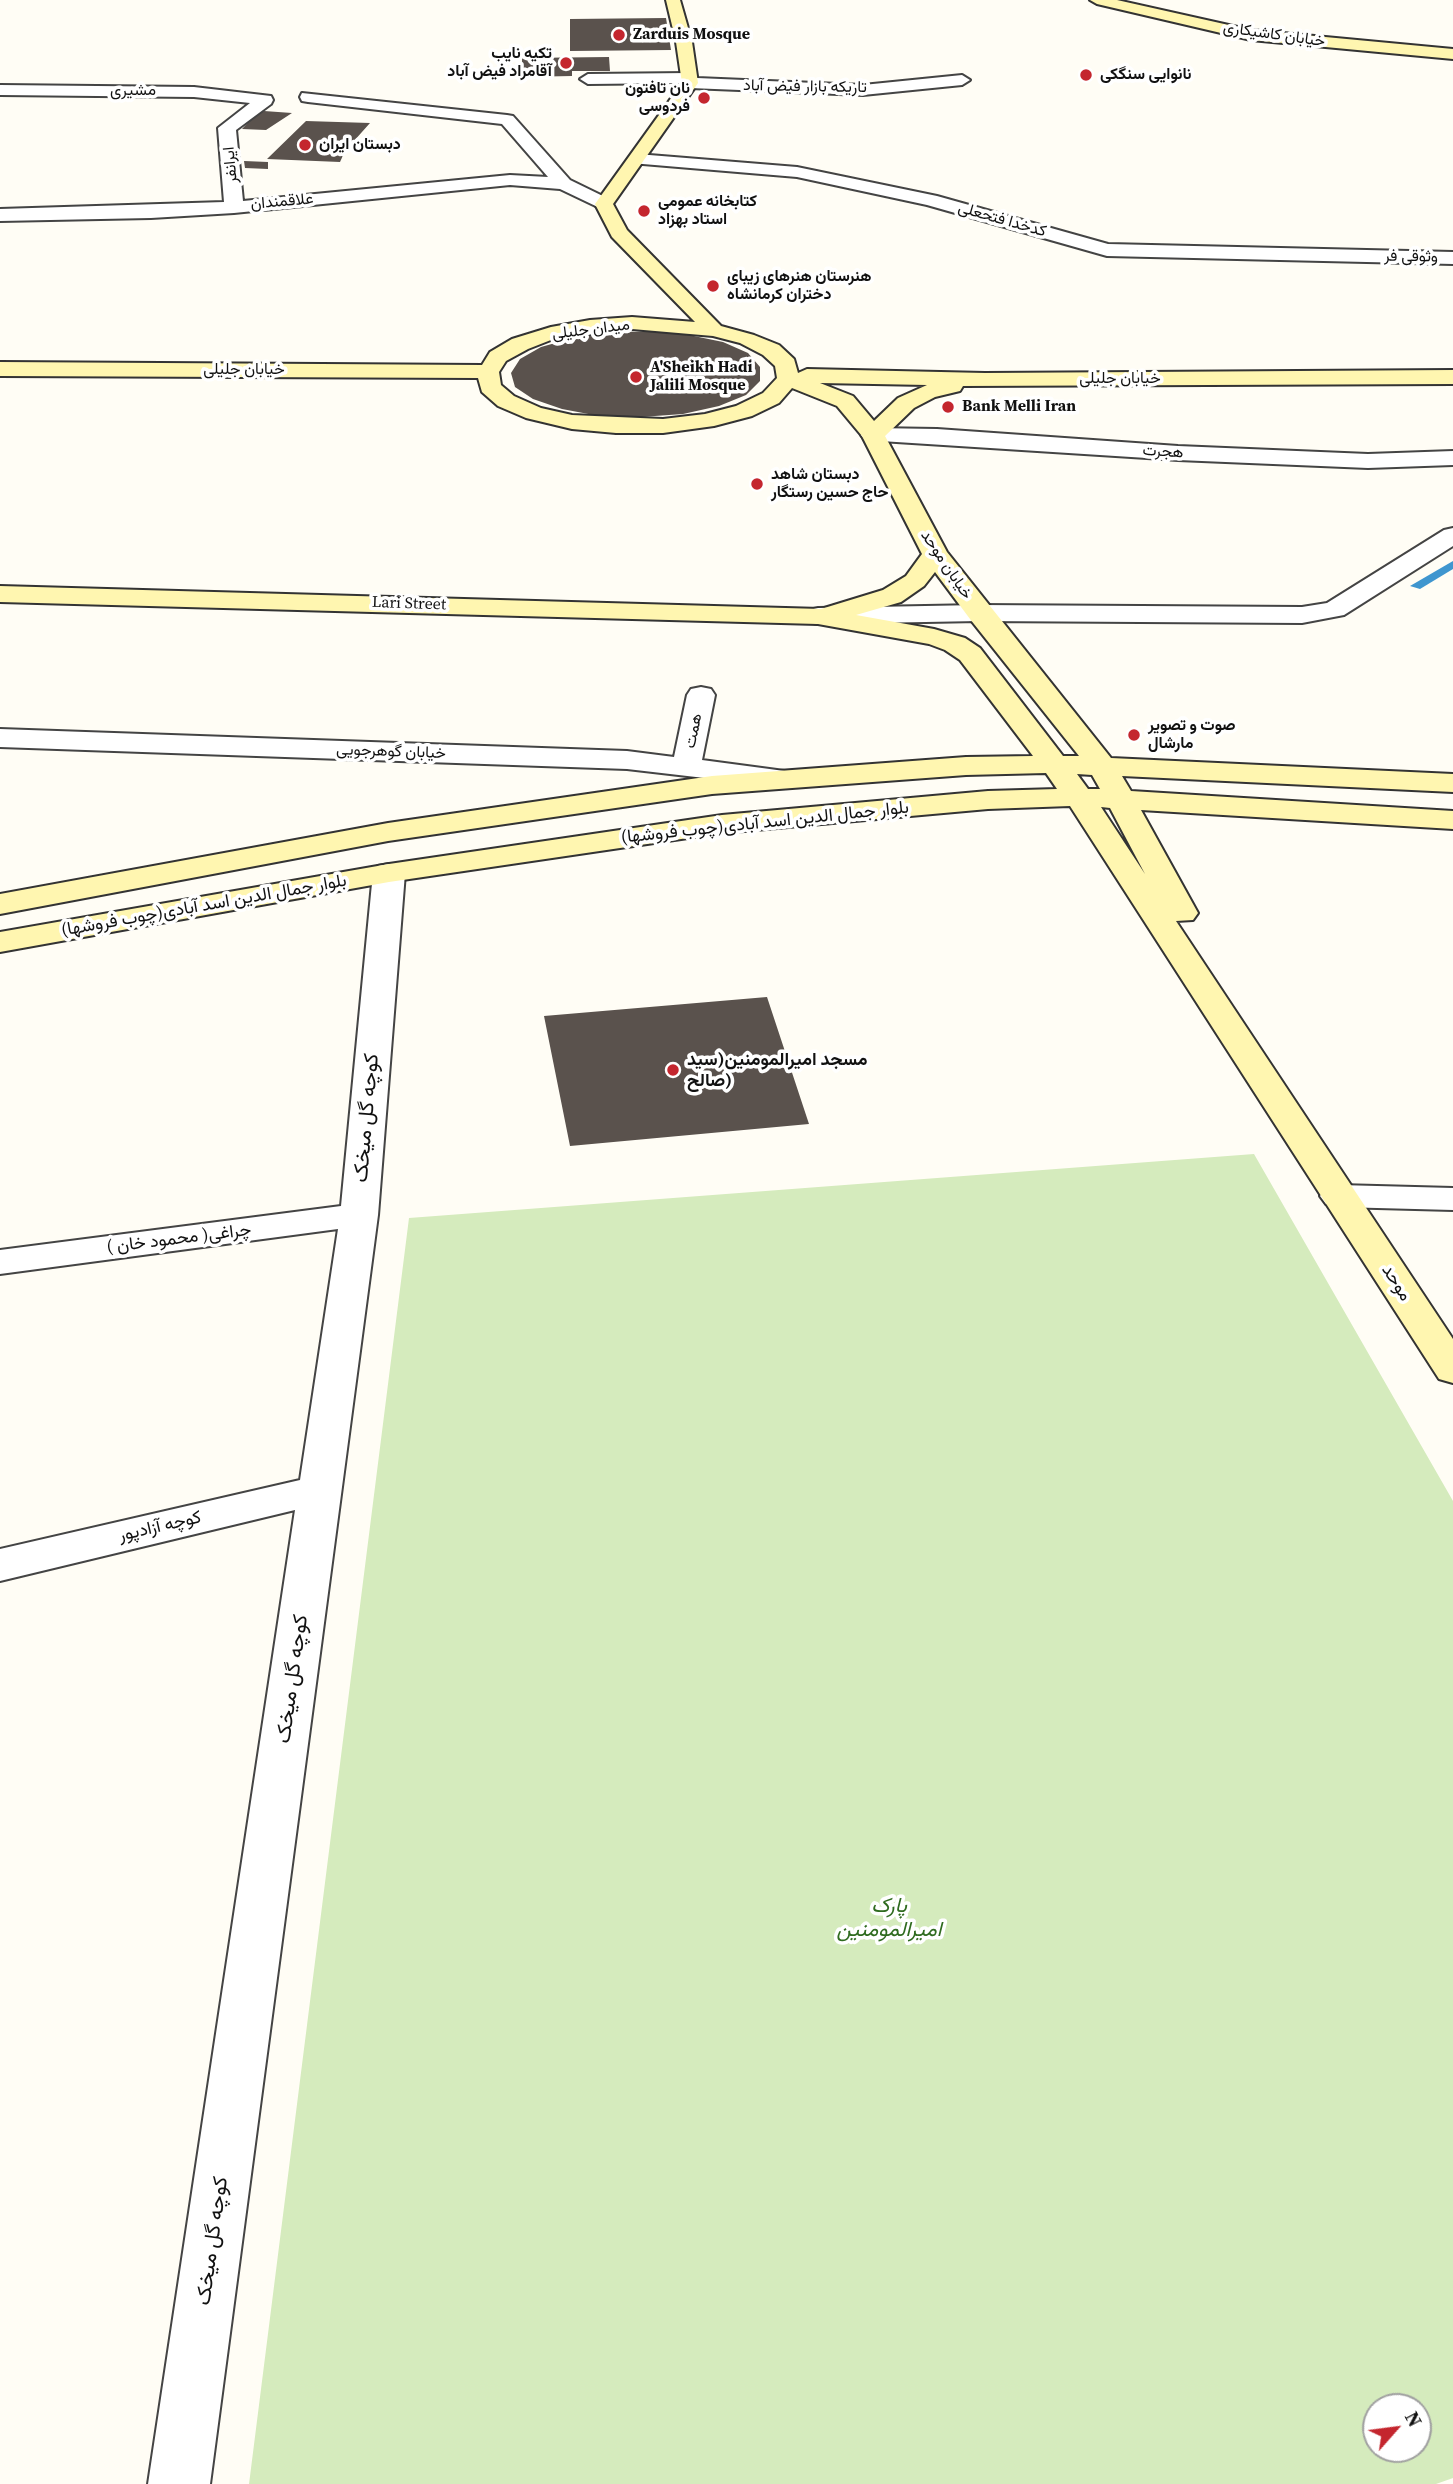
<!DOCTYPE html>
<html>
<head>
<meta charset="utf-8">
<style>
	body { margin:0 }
	#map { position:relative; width:1453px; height:2484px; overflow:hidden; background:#fffdf5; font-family:"Source Serif 4",serif }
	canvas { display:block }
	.north { position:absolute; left:1362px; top:2393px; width:70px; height:70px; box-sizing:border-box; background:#fff; border:2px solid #a0a0a0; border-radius:50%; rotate:62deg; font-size:19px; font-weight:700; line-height:28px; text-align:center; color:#111 }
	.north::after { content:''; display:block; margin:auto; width:24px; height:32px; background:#c4262e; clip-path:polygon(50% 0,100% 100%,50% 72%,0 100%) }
</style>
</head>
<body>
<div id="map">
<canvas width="1453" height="2484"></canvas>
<div class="north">N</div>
</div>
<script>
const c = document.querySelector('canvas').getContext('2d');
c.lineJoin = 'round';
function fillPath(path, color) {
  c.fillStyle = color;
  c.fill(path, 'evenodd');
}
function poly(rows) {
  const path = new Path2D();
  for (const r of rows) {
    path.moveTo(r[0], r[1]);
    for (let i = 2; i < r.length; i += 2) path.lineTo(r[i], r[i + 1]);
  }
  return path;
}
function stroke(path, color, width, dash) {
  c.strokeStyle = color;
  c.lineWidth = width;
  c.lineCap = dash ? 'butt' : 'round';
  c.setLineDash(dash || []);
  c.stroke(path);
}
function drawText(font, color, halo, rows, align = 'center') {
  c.font = font + ' "Source Serif 4",Vazirmatn,serif';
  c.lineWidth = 7;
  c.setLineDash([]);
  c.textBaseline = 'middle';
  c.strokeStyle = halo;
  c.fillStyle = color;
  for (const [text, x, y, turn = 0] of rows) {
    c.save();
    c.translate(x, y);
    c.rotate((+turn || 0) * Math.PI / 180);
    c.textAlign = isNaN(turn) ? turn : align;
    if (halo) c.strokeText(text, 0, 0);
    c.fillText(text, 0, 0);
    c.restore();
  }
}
const green = poly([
	[1254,1154,1453,1501,1453,2478,1436,2484,249,2484,409,1218],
	[1376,2407,1418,2407,1418,2449,1376,2449]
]);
const stream = poly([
	[1453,561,1453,569,1420,589,1410,586,1453,561]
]);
const building = poly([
	[666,18,671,50,570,51,570,19],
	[609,57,610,71,572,71,572,76,522,77,522,58],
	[264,111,292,113,266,130,242,129,255,115],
	[306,121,370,123,345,151,340,162,267,159],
	[244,161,268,162,268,169,245,168],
	[651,331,689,335,723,342,748,353,760,367,760,381,746,395,719,406,683,414,641,417,599,416,562,409,533,399,515,387,511,373,520,359,541,347,573,338,610,333],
	[767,997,809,1124,570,1146,544,1016]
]);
const street = poly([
	[689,73,697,78,863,85,962,75,970,80,962,85,863,95,690,88,682,83,588,84,580,79,588,74,689,73],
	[0,85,194,87,271,96,273,100,271,104,236,130,243,201,510,175,548,177,502,124,308,102,302,101,300,97,302,93,507,115,513,116,570,180,611,200,613,204,604,210,560,189,510,185,234,213,151,218,0,221,0,209,224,202,218,128,250,103,194,97,0,95,0,85],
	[637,154,797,167,937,196,1108,244,1453,252,1453,264,1107,256,927,205,797,177,631,163,628,159,637,154],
	[873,428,937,429,1178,446,1368,454,1453,451,1453,465,1368,468,1178,460,865,440,861,435,865,430,873,428],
	[1453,528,1453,546,1344,615,1302,623,979,621,818,624,809,622,805,616,809,610,818,608,979,605,1302,607,1327,603,1444,530,1453,528],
	[701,687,711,689,715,695,702,760,792,772,797,778,792,784,782,787,627,769,0,747,0,729,627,751,674,757,687,695,691,689,701,687],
	[389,864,400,866,405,873,378,1215,210,2484,148,2484,295,1510,0,1581,0,1549,300,1480,338,1229,0,1274,0,1250,341,1206,373,873,378,866,389,864],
	[1339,1185,1453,1188,1453,1210,1339,1207,1326,1204,1320,1196,1326,1188,1339,1185]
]);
const secondary = poly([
	[666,0,680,0,692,42,698,83,613,204,627,230,721,326,754,335,779,345,794,359,798,373,807,369,985,373,1453,370,1453,384,963,386,960,391,935,397,914,408,885,436,947,552,1111,758,1453,774,1453,792,1122,776,1131,791,1453,811,1453,829,1141,810,1198,913,1193,920,1176,921,1453,1339,1453,1383,1439,1379,1070,806,988,809,722,833,389,882,0,952,0,932,389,864,722,815,988,791,1057,789,1046,773,966,775,712,794,388,841,0,914,0,894,388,823,712,776,966,757,1033,756,960,660,945,650,929,644,818,624,0,602,0,586,821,609,883,590,906,576,922,554,862,436,837,406,792,388,779,403,752,416,714,426,663,433,616,433,572,429,526,418,498,406,482,392,478,378,0,376,0,362,482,365,490,352,512,339,551,327,590,320,632,317,695,322,612,237,595,204,682,83,676,42,666,0],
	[632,329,713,336,740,343,763,355,775,366,777,378,763,393,736,406,705,414,663,419,572,415,541,408,514,396,501,385,499,372,506,361,528,349,556,338,632,329],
	[820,383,927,385,898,398,874,421,853,396,820,383],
	[935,572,970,619,1079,756,1063,756,980,648,965,638,934,629,856,615,901,602,924,586,935,572],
	[1077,774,1092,775,1100,789,1088,789,1077,774],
	[1101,807,1110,808,1145,874,1101,807],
	[1090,0,1117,0,1251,30,1453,49,1453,59,1251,40,1097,4,1090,0]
]);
const markers = [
	[619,35,7,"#c4262e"],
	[566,63,7,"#c4262e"],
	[1086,75,7,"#c4262e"],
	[704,98,7,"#c4262e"],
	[305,145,7,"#c4262e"],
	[644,211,7,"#c4262e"],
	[713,286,7,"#c4262e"],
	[636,377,7,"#c4262e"],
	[948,407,7,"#c4262e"],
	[757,484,7,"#c4262e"],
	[1134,735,7,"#c4262e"],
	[673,1070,7,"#c4262e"]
];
const farPoinames = [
	["Zarduis Mosque",633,35],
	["تکیه نایب",552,54,"right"],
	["آقامراد فیض آباد",552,72,"right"],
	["نانوایی سنگکی",1100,75],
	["نان تافتون",690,89,"right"],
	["فردوسی",690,107,"right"],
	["دبستان ایران",319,145],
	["کتابخانه عمومی",658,202],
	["استاد بهزاد",658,220],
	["هنرستان هنرهای زیبای",727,277],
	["دختران کرمانشاه",727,295],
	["A'Sheikh Hadi",650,368],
	["Jalili Mosque",650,386],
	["Bank Melli Iran",962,407],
	["دبستان شاهد",771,475],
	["حاج حسین رستگار",771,493],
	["صوت و تصویر",1148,726],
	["مارشال",1148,744]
];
const farStreetnames = [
	["خیابان کاشیکاری",1274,35,8],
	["تاریکه بازار فیض آباد",805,87,1],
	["مشیری",133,91],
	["ایرانفر",231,165,-95],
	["علاقمندان",282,202,-5],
	["کدخدا فتحعلی",1002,220,16],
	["وثوقی فر",1411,257,1],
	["میدان جلیلی",591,330,-7],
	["خیابان جلیلی",244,370],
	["خیابان جلیلی",1120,379],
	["هجرت",1163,452,4],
	["خیابان موحد",946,565,56],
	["Lari Street",409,604,2],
	["همت",694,731,-78],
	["خیابان گوهرجویی",391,752,2]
];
const streetNames = [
	["بلوار جمال الدین اسد آبادی(چوب فروشها)",765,823,-6],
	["بلوار جمال الدین اسد آبادی(چوب فروشها)",204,906,-10],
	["چراغی( محمود خان )",179,1239,-7],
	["موحد",1396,1283,57],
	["کوچه آزادپور",160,1527,-13]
];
const poiNames = [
	["مسجد امیرالمومنین(سید",687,1060],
	["صالح)",687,1081]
];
const nearStreetnames = [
	["کوچه گل میخک",367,1118,-85],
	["کوچه گل میخک",293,1679,-82],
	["کوچه گل میخک",213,2241,-82]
];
const nearParknames = [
	["پارک",889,1907],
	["امیرالمومنین",889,1931]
];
fillPath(green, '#d5ebbd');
fillPath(stream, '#3f96cf');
fillPath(building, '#5a524d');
stroke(street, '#444', 4);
stroke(secondary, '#333', 4);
fillPath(street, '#fff');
fillPath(secondary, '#fff6b0');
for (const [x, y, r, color] of markers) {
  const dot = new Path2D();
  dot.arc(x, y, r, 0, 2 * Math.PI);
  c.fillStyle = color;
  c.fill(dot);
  stroke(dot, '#fff', 2.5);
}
drawText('bold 16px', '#111', '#fff', farPoinames, 'left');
drawText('16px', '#111', '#fff', farStreetnames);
drawText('18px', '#111', '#fff', streetNames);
drawText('bold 18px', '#111', '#fff', poiNames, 'left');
drawText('21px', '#111', '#fff', nearStreetnames);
drawText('italic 21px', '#2f6b1f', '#fff', nearParknames);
</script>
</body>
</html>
